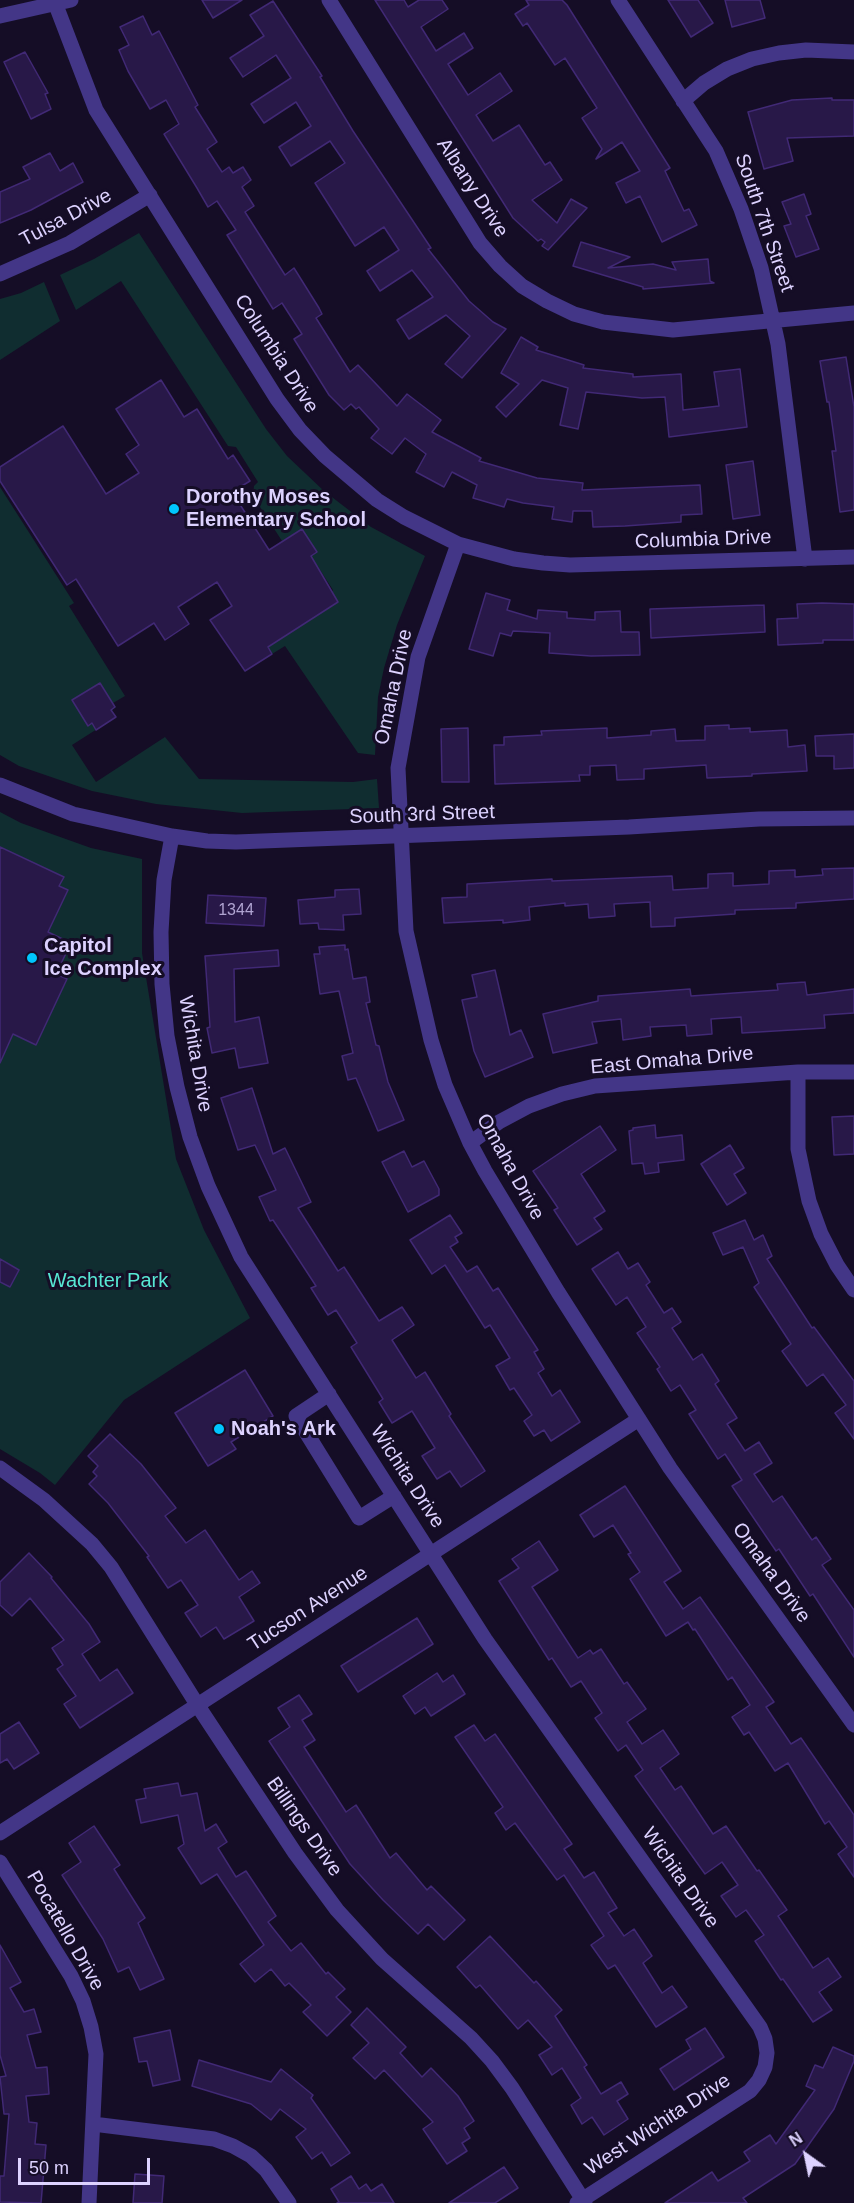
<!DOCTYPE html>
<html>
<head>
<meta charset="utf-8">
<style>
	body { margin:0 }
	#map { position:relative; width:854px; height:2203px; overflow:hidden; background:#150d26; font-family:Helvetica,sans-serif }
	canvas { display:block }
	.north { position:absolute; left:776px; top:2125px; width:60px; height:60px; -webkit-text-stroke:4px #150d26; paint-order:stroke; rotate:327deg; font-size:16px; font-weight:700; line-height:24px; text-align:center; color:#ddd2ff }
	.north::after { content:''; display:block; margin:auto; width:21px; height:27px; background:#ddd2ff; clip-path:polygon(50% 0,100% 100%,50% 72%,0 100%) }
	.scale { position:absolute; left:18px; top:2158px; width:132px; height:27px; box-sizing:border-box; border:3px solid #ddd2ff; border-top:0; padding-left:8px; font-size:18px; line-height:21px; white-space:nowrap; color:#ddd2ff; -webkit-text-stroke:4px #150d26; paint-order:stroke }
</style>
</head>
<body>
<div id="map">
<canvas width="854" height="2203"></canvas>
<div class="north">N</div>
<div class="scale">50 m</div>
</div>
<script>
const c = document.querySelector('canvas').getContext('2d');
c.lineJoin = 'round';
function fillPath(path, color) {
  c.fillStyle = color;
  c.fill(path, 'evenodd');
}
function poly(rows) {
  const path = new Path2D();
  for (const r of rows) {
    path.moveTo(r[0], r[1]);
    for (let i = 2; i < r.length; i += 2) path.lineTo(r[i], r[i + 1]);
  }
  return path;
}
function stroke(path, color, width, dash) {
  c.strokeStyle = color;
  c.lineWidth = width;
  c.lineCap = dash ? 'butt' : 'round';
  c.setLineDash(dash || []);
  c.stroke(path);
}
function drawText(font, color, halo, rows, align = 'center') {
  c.font = font + ' Helvetica,sans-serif';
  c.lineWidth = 6;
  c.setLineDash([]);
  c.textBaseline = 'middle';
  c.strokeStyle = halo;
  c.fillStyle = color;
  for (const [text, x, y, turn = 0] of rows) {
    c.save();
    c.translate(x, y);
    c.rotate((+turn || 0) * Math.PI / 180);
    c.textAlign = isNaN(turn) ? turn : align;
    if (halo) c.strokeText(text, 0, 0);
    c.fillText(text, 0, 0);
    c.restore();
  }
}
const green = poly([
	[139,233,266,429,287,456,324,491,371,527,425,556,397,625,384,668,378,697,375,755,358,753,285,646,272,654,268,647,338,602,332,592,333,590,311,556,317,552,302,529,282,541,253,496,254,486,258,482,236,447,228,446,121,281,76,310,60,275,94,259],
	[44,282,60,321,0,360,0,299,21,293],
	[0,487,74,603,69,606,125,696,113,703,116,707,112,710,116,717,72,745,96,782,165,737,199,779,353,782,377,779,379,808,242,813,156,804,92,791,19,766,0,755],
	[0,812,21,823,91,848,142,859,142,953,176,1159,204,1230,250,1318,124,1400,55,1485,40,1473,0,1449]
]);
const building = poly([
	[202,0,242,0,213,18,202,0],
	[375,0,404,0,408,7,419,0,442,0,448,9,421,27,436,51,464,33,473,48,448,64,468,95,500,73,512,91,476,115,493,141,519,125,545,165,550,162,562,180,532,200,557,223,571,199,587,208,548,250,542,246,545,242,541,239,538,241,513,218,375,0],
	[526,0,562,0,567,5,670,168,665,171,684,211,689,209,697,225,662,242,640,196,626,203,616,183,640,171,622,142,596,159,602,149,582,118,597,108,565,58,555,65,527,23,523,26,515,14,529,5,526,0],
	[668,0,698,0,713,23,691,37,668,0],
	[725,0,760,0,765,18,732,27,725,0],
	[273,1,322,76,320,77,353,131,431,248,428,249,469,301,493,322,506,329,462,378,445,364,470,336,446,315,409,339,397,320,433,297,412,270,380,291,367,271,399,250,384,227,355,246,315,183,345,163,330,141,291,166,279,147,311,126,296,102,264,123,251,104,291,78,276,55,243,77,230,58,264,36,250,15,273,1],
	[143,16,152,35,159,31,198,105,195,107,217,142,207,149,222,172,229,167,233,173,243,167,251,180,242,187,254,206,245,212,285,275,294,268,319,308,322,314,316,318,350,372,358,365,397,406,407,394,441,420,432,432,481,458,479,461,537,478,583,483,582,490,700,485,702,514,681,515,681,522,625,526,593,527,592,511,573,511,572,522,552,519,554,507,523,503,507,499,504,507,473,498,477,485,452,472,444,487,416,472,426,454,405,438,392,454,371,438,379,429,359,407,356,409,351,404,344,410,329,395,294,339,302,334,282,303,273,309,227,235,236,230,217,201,208,207,197,188,164,134,179,124,166,100,150,109,128,71,119,50,129,45,120,27,143,16],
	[25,52,48,93,45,94,51,109,31,119,4,62,25,52],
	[832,98,832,100,854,100,854,136,787,138,793,161,764,169,748,112,792,100,832,98],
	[50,153,60,171,73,163,83,182,31,210,0,223,0,192,30,179,23,167,50,153],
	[804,194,811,214,806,216,819,249,796,257,784,226,791,224,782,202,804,194],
	[581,242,630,257,608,268,653,264,676,270,672,262,708,259,710,281,714,283,643,289,643,287,573,266,581,242],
	[521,337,538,347,536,350,584,365,583,368,633,374,633,377,681,374,683,410,719,406,714,372,740,369,747,427,669,437,665,397,642,398,586,392,578,429,560,425,568,388,542,380,506,417,496,407,519,384,501,373,521,337],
	[846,357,854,407,854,510,840,512,832,451,836,451,829,402,827,402,820,361,846,357],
	[161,380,184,417,197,409,228,459,233,455,250,481,232,492,269,550,302,529,317,552,311,556,338,602,268,647,272,654,245,671,210,620,232,606,217,582,178,607,189,624,165,640,154,623,118,646,76,579,67,585,0,481,0,467,63,426,106,494,139,473,126,454,139,445,116,409,161,380],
	[753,461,760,515,733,519,726,465,753,461],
	[486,593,510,600,507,610,537,619,538,610,567,612,567,618,595,620,595,612,620,611,621,632,639,632,640,655,591,656,549,653,550,633,513,631,511,636,500,633,493,656,469,649,486,593],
	[822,603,854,604,854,640,823,640,823,643,778,645,777,619,798,618,797,604,822,603],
	[764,605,765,632,651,638,650,609,764,605],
	[100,683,115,707,111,710,116,717,96,730,92,723,88,726,72,700,100,683],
	[729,725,729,729,750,728,750,732,787,730,788,747,805,745,807,771,752,774,752,776,707,778,706,765,644,769,644,779,617,780,616,765,590,766,590,775,579,775,580,781,495,784,494,745,504,745,504,737,542,735,541,731,607,728,607,738,651,735,651,731,675,729,676,741,705,740,705,726,729,725],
	[468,728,469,782,442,782,441,729,468,728],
	[854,734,854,768,834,769,834,756,816,756,815,736,854,734],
	[0,847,64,877,59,886,68,890,48,932,71,943,56,974,67,979,36,1045,13,1034,0,1063,0,847],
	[854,868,854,899,796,903,796,908,735,910,735,914,675,918,675,926,651,927,650,902,614,904,615,916,589,918,588,904,565,906,565,903,529,907,530,920,503,923,503,920,444,923,442,898,467,897,467,884,552,879,552,881,672,876,673,890,708,888,708,874,733,873,733,886,769,884,769,871,795,870,795,877,823,875,822,869,854,868],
	[359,889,361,914,343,915,344,930,319,929,318,923,300,924,298,900,335,897,335,890,359,889],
	[208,895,266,898,264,926,206,923,208,895],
	[345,945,345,950,348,949,353,979,366,977,370,1002,366,1003,376,1045,379,1046,388,1082,404,1120,378,1131,356,1078,348,1080,342,1056,353,1053,339,991,320,994,314,954,320,954,319,947,345,945],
	[278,950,279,966,234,969,235,1022,259,1017,268,1063,239,1068,235,1048,212,1053,207,1028,210,1027,205,956,278,950],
	[495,970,510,1035,521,1030,533,1057,485,1077,474,1051,462,1000,477,997,472,975,495,970],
	[805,982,807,995,854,989,854,1013,824,1015,825,1028,742,1033,741,1017,711,1019,712,1034,687,1036,686,1025,650,1027,651,1036,623,1040,621,1019,592,1022,597,1043,553,1053,543,1014,598,1001,598,996,690,989,691,996,778,990,777,984,805,982],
	[252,1088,273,1154,285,1148,311,1202,298,1208,338,1271,344,1267,379,1321,402,1307,414,1325,392,1340,416,1378,425,1372,451,1414,449,1416,485,1471,461,1487,450,1471,437,1479,422,1456,435,1448,412,1411,392,1423,379,1402,383,1399,351,1347,357,1343,336,1310,328,1315,311,1288,316,1286,273,1220,270,1221,259,1197,276,1190,255,1145,238,1150,221,1098,252,1088],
	[854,1116,854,1154,834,1155,832,1117,854,1116],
	[655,1125,656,1138,682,1135,684,1160,658,1163,659,1172,645,1174,643,1163,632,1164,629,1131,633,1130,633,1128,655,1125],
	[600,1126,616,1150,581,1174,605,1211,594,1218,602,1229,577,1245,554,1210,558,1208,533,1171,600,1126],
	[730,1145,744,1168,734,1174,746,1193,727,1205,701,1164,730,1145],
	[404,1151,412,1167,424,1161,439,1189,439,1195,408,1212,382,1162,404,1151],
	[450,1215,462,1233,455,1237,458,1242,450,1247,467,1272,477,1266,493,1291,498,1288,538,1350,534,1352,544,1369,538,1373,552,1396,560,1390,580,1422,551,1441,544,1430,534,1436,524,1421,532,1415,514,1388,510,1390,496,1366,510,1358,490,1325,485,1328,445,1265,432,1274,410,1240,450,1215],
	[745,1220,754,1240,763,1235,772,1256,767,1259,812,1328,814,1327,854,1381,854,1439,835,1413,846,1405,823,1374,807,1386,782,1351,791,1344,754,1287,759,1283,743,1247,723,1255,713,1233,745,1220],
	[618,1252,628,1269,638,1263,650,1282,646,1285,664,1313,672,1308,681,1322,672,1328,693,1360,702,1354,719,1381,715,1384,737,1418,727,1424,745,1451,759,1442,772,1463,754,1474,773,1502,782,1496,812,1540,816,1537,831,1559,822,1565,854,1610,854,1657,813,1594,810,1596,779,1549,776,1551,732,1486,742,1480,725,1454,718,1459,689,1414,696,1410,680,1385,671,1391,657,1369,660,1367,637,1333,646,1327,627,1297,616,1305,592,1269,618,1252],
	[0,1259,19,1270,10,1287,0,1282,0,1259],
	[245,1370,273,1416,231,1442,236,1449,208,1466,175,1413,245,1370],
	[110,1434,141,1464,176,1508,165,1516,186,1543,205,1530,239,1580,252,1571,260,1583,239,1597,254,1621,224,1639,216,1627,201,1637,185,1613,198,1605,181,1580,168,1588,147,1557,149,1556,108,1503,89,1484,97,1476,93,1472,98,1466,88,1456,110,1434],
	[625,1486,681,1571,664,1582,683,1609,700,1597,774,1702,766,1707,791,1744,801,1738,854,1815,854,1877,838,1854,847,1847,829,1821,825,1824,788,1763,775,1771,749,1732,744,1735,732,1717,750,1705,732,1677,728,1680,695,1629,693,1630,688,1622,666,1636,630,1579,640,1572,628,1554,631,1553,613,1525,594,1537,580,1515,625,1486],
	[539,1541,558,1570,532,1587,578,1658,590,1650,593,1654,601,1649,624,1684,627,1682,646,1709,627,1722,642,1744,663,1730,679,1754,660,1768,675,1790,681,1786,713,1834,726,1826,757,1871,759,1870,787,1910,778,1916,813,1968,828,1958,841,1977,819,1992,832,2010,813,2022,783,1979,781,1980,755,1941,764,1935,746,1910,736,1917,721,1896,738,1885,722,1862,705,1874,635,1776,643,1770,626,1745,618,1751,595,1718,602,1713,581,1681,571,1687,552,1658,549,1660,499,1581,519,1568,512,1559,539,1541],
	[29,1553,52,1577,51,1578,89,1624,100,1642,82,1654,100,1681,117,1669,133,1693,80,1728,64,1704,76,1696,57,1669,63,1665,52,1648,64,1640,30,1598,12,1616,0,1605,0,1582,29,1553],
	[417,1618,433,1644,358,1692,341,1666,417,1618],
	[437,1673,443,1682,453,1675,465,1694,431,1716,425,1707,415,1714,403,1696,437,1673],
	[299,1695,312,1714,302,1720,315,1740,304,1747,346,1812,356,1805,390,1858,396,1853,427,1890,431,1886,465,1920,444,1940,428,1924,418,1934,383,1900,350,1864,269,1741,290,1727,278,1708,299,1695],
	[19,1722,39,1753,14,1769,7,1759,0,1763,0,1734,19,1722],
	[474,1725,485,1741,495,1734,572,1844,564,1849,584,1878,594,1872,617,1908,608,1913,624,1936,634,1929,652,1956,643,1963,662,1993,672,1986,687,2007,656,2027,615,1965,608,1969,591,1945,604,1936,564,1875,557,1880,515,1823,506,1830,495,1813,503,1807,455,1737,474,1725],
	[178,1783,181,1796,197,1793,205,1831,216,1824,227,1842,218,1848,236,1877,246,1871,276,1916,268,1922,291,1951,301,1943,326,1974,328,1972,345,1989,336,1997,351,2012,327,2036,303,2012,311,2005,289,1983,285,1986,271,1969,255,1982,240,1964,264,1945,217,1874,201,1884,178,1848,184,1844,178,1815,141,1823,136,1800,146,1798,144,1789,178,1783],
	[94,1826,120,1865,114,1869,145,1918,138,1923,164,1979,140,1990,129,1967,118,1972,103,1939,62,1875,81,1862,69,1843,94,1826],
	[490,1936,534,1983,536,1981,562,2010,555,2016,587,2065,584,2067,601,2094,621,2082,628,2094,617,2101,628,2119,604,2135,592,2117,582,2124,571,2105,581,2098,562,2068,552,2075,539,2055,552,2047,528,2020,518,2029,480,1985,476,1988,457,1967,490,1936],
	[0,1945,21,1982,10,1988,24,2012,34,2009,41,2032,27,2035,36,2068,47,2067,49,2094,26,2096,29,2122,37,2123,35,2144,46,2145,41,2203,0,2202,0,2176,4,2176,9,2114,4,2114,0,2077,6,2076,0,2055,0,1945],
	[367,2008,406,2047,400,2053,422,2077,431,2068,458,2096,474,2121,464,2128,470,2138,462,2143,467,2151,447,2164,423,2129,433,2122,384,2070,375,2079,353,2058,369,2043,351,2025,367,2008],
	[705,2028,724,2057,674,2090,660,2069,691,2049,686,2040,705,2028],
	[170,2030,180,2080,153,2086,147,2061,139,2062,134,2038,170,2030],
	[833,2047,854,2056,854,2061,834,2109,795,2164,743,2198,747,2203,665,2203,712,2172,718,2181,750,2161,744,2152,770,2135,776,2144,815,2090,806,2086,815,2065,823,2068,833,2047],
	[199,2060,271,2082,281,2069,313,2095,311,2098,350,2153,331,2166,322,2152,312,2159,296,2137,306,2129,280,2109,271,2120,251,2104,192,2086,199,2060],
	[504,2167,518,2188,495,2203,449,2203,504,2167],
	[135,2174,164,2176,162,2203,133,2203,135,2174],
	[351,2176,359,2189,366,2184,371,2191,382,2184,394,2203,337,2203,339,2202,331,2189,351,2176]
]);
const minor = poly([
	[54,0,96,110,277,399,300,430,325,456,377,500,404,517,458,544,514,559,543,563,570,565,854,557],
	[329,0,480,243,500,266,522,286,547,301,574,314,603,322,673,330,854,313],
	[618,0,716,151,741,209,761,268,778,344,805,559],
	[0,16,71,0],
	[683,101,704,83,727,69,752,59,779,53,806,50,854,52],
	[0,274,70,243,150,195],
	[458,544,418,657,398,768,406,931,431,1040,445,1085,470,1143,485,1171,558,1292,670,1468,854,1725],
	[0,785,73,814,172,836,207,841,236,842,629,827,759,819,854,818],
	[172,836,164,880,161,932,162,984,167,1036,177,1087,190,1137,208,1186,241,1257,485,1639,760,2027,765,2039,767,2053,765,2067,759,2080,750,2091,577,2203],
	[798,1072,798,1149,809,1201,821,1234,837,1265,854,1290],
	[470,1143,499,1122,529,1106,562,1094,595,1086,798,1072,854,1072],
	[329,1394,296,1416,359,1518,394,1496],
	[0,1468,44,1500,92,1544,111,1567,198,1706,295,1853,337,1910,382,1959,471,2038,492,2061,512,2088,585,2203],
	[0,1833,639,1419],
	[0,1862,71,1976,83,2001,91,2027,96,2054,89,2203],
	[93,2124,214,2139,233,2146,251,2156,266,2170,289,2203]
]);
const markers = [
	[174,509,6,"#00c6fd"],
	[32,958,6,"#00c6fd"],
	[219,1429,6,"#00c6fd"]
];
const numberNames = [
	["1344",236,911]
];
const streetNames = [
	["Albany Drive",472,188,57],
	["Tulsa Drive",66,218,-28],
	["South 7th Street",764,223,71],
	["Columbia Drive",276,354,57],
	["Columbia Drive",703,540,-2],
	["Omaha Drive",394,687,-78],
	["South 3rd Street",422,815,-2],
	["Wichita Drive",195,1054,80],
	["East Omaha Drive",672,1061,-5],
	["Omaha Drive",510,1167,61],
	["Wichita Drive",407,1477,57],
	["Omaha Drive",771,1573,54],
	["Tucson Avenue",308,1609,-33],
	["Billings Drive",304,1827,55],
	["Wichita Drive",680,1878,55],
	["Pocatello Drive",65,1931,60],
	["West Wichita Drive",658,2125,-33]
];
const poiNames = [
	["Dorothy Moses",186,497],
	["Elementary School",186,520],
	["Capitol",44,946],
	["Ice Complex",44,969],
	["Noah's Ark",231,1429]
];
const parkNames = [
	["Wachter Park",108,1281]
];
fillPath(green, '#102d30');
fillPath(building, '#281848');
stroke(building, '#412975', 1.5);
stroke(minor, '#433687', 15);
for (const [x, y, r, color] of markers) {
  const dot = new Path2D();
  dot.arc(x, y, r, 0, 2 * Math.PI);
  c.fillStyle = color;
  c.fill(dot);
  stroke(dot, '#150d26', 2);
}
drawText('16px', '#b0a4d1', null, numberNames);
drawText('20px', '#ddd2ff', '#150d26', streetNames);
drawText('bold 20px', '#ddd2ff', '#150d26', poiNames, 'left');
drawText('20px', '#57e6d3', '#150d26', parkNames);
</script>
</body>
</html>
